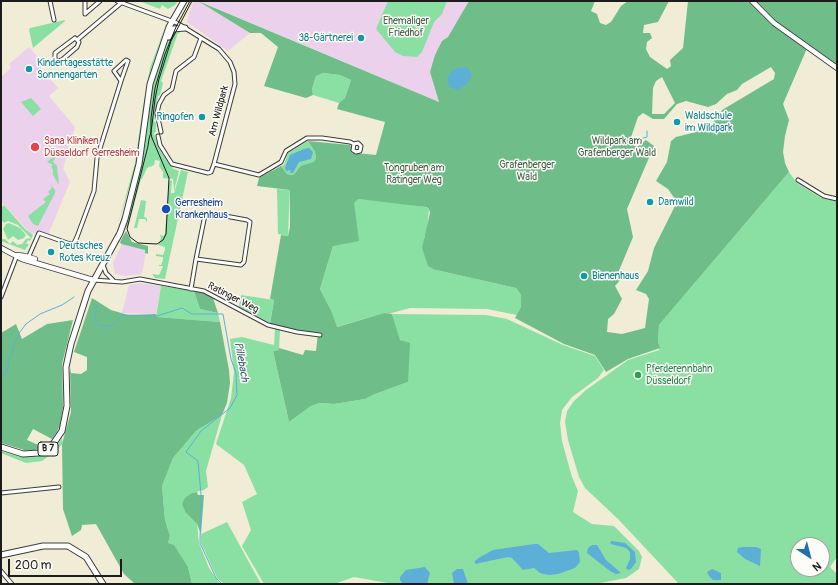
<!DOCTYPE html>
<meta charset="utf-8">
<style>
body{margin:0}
#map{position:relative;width:838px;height:585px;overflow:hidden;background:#f0ecd6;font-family:Pangolin,sans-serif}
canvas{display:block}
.frame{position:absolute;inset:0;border:2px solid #1c1c1c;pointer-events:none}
.north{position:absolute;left:790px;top:537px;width:40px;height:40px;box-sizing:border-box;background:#fdfcf7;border:1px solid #a3a29f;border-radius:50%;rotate:144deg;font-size:11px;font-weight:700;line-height:16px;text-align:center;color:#1c1c1c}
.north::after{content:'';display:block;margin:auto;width:14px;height:18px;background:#1f6fb2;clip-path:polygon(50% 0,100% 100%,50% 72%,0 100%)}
.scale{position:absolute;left:8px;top:559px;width:114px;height:18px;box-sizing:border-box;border:2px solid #1c1c1c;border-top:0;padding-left:5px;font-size:12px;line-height:14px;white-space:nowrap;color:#1c1c1c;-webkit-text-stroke:3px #fdfcf7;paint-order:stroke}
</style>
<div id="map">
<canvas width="838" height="585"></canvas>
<div class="frame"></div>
<div class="north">N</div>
<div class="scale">200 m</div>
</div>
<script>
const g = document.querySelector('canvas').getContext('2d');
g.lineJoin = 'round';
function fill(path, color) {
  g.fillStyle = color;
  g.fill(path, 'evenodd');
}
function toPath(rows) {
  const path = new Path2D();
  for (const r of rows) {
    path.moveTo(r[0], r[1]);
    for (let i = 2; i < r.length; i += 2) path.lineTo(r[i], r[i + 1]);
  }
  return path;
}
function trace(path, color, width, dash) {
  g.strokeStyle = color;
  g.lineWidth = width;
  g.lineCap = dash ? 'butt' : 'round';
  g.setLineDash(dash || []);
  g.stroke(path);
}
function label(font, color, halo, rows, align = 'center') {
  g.font = font + ' Pangolin,sans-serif';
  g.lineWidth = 3;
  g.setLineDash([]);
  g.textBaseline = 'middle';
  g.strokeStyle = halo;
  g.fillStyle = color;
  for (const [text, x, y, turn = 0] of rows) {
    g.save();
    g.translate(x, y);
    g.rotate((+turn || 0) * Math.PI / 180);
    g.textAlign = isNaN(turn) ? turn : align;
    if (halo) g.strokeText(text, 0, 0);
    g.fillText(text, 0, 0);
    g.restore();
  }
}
const built = toPath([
 [194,1,198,1,250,33,228,51,187,22,190,10],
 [199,1,469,1,448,38,442,41,430,72,439,102],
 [29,47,42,62,41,69,58,88,49,96,75,127,63,168,70,182,48,235,30,233,1,201,1,77,11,68,9,64],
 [122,244,146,250,143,270,141,274,125,276,115,274,113,263],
 [139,283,161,286,156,314,122,313,129,285]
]);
const green = toPath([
 [139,1,178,1,175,5,168,9,162,5,160,9],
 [388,1,447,1,442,14,434,22,422,52,417,57,403,56,395,52,376,29],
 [65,20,65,21,33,48,29,30,30,28],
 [165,27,150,73,135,169,118,224,135,163,143,107,150,68],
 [178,29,180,34,178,33,161,81,163,83,160,95,158,96,154,121,156,123,156,131,154,133,158,147,167,161,173,166,172,168,179,171,174,191,173,179,163,178,163,172,159,166,160,161,155,160,154,165,147,168,142,179,141,179,128,227,123,226,156,70,172,33,176,33],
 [323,73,340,75,351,80,345,98,339,103,313,95,312,89,316,76],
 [31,98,41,109,33,116,21,102],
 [308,141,315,152,316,158,315,160,359,195,357,199,393,202,425,207,429,209,427,231,424,238,436,270,516,288,521,295,521,307,517,315,487,309,410,308,388,314,384,313,336,327,331,310,320,289,333,246,333,233,317,298,324,334,292,331,297,170,293,175,287,174,281,166,284,165,288,153],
 [61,150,62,151,60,157,56,156,53,162,57,166,59,185,53,175,53,170,51,166,53,165,47,162],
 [181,170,188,172,165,279,155,278,152,274,159,275,163,266,159,266,159,265,161,265,163,260,163,257,156,256,156,254,163,255,165,250,165,247,158,245,161,238,160,235,164,236,165,233,169,181,172,180,171,193,174,193],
 [789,172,797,183,810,191,821,198,837,201,837,557,830,567,837,574,837,584,679,584,618,519,585,488,579,477,568,440,565,422,567,411,574,401,586,390,628,360,659,350,658,342,659,325],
 [798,545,822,545,822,569,798,569],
 [50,184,55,190,55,193,38,226,33,224,28,216,46,202,43,199,50,194,48,192,52,188],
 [277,189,290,190,288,236,278,234],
 [141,200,146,201,144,217,147,218,147,222,145,219,139,219,137,228,134,228],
 [4,205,25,229,33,235,30,241,28,240,26,244,29,244,25,250,1,241,1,239,5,239,10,244,13,241,17,245,22,244,26,239,31,238,18,225,8,221,4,223,1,219,1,208],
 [9,223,20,228,26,235,24,238,18,240,13,236,8,240,7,238,3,229,6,224],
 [161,286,194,291,200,309,218,313,220,322,156,317],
 [241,295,274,300,270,323,239,307],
 [392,314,486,315,507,319,563,345,595,356,604,370,598,378,572,397,562,410,560,423,562,441,572,477,578,491,573,512,592,524,614,526,639,551,642,557,639,569,626,578,595,584,393,584,354,577,334,584,264,584,242,546,251,530,242,502,257,494,244,465,216,444,231,398,234,372,230,339,242,337,274,345,275,329,280,330,279,350,273,351,289,422,311,406,320,403,334,404,365,399,375,394,408,382,402,341,399,338],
 [222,415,206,471,208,487,204,490,192,493,186,513,197,524,199,543,209,568,220,584,192,584,188,567,168,543,170,536,165,520,162,486,173,458,196,431],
 [62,438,62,444,58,449,42,461,26,463,1,453,1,451,21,457,35,457,44,455,55,448],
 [227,522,261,584,224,584,217,578,201,543,201,534]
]);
const forest = toPath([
 [198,1,439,102,430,72,435,55,442,41,448,37,469,1,595,1,591,11,597,14,600,23,606,25,611,22,621,6,628,1,669,1,658,22,644,25,643,33,650,33,652,38,647,42,646,49,650,57,667,69,671,66,670,60,683,48,688,1,837,1,837,66,808,46,783,104,789,120,785,136,783,152,785,163,789,172,659,325,658,342,660,348,628,359,606,372,595,355,564,344,515,318,521,307,521,295,516,288,436,270,428,266,422,248,430,213,429,209,426,207,358,199,354,203,359,241,333,246,320,289,331,310,337,327,384,313,392,314,400,340,410,343,408,382,375,394,365,399,334,404,320,403,311,406,289,422,273,351,279,350,279,348,303,355,305,350,316,351,318,333,297,331,270,324,274,300,270,299,281,235,288,236,290,227,290,190,257,186,259,178,281,166,287,174,293,175,301,166,314,162,316,158,315,152,308,141,350,145,352,150,356,153,376,155,385,122,337,109,339,103,345,98,351,80,340,75,323,73,316,76,312,89,313,95,306,98,264,86,278,47,261,33,250,33],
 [771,67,775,73,774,79,722,110,708,129,676,137,671,141,667,162,656,181,668,189,677,202,654,248,648,271,636,290,646,294,649,299,645,328,622,334,607,332,608,319,614,314,622,299,615,286,622,278,618,273,633,237,627,209,654,146,646,140,637,147,629,143,638,117,643,113,653,119,664,119,677,104,686,101,708,107,716,104,727,94,737,90,742,84],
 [662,77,675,103,664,114,652,114,653,88,656,81],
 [126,231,132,242,148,246,148,254,145,253,145,250,121,244,120,242],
 [194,291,203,292,213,298,218,313,200,309],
 [92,298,111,310,128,315,156,314,157,317,220,322,229,370,230,383,227,403,222,415,196,431,173,458,162,486,165,520,170,536,168,543,174,545,188,567,192,584,135,584,124,574,96,524,82,525,81,530,72,536,63,509,62,444,71,412,70,367,71,373,81,374,87,370,87,357,74,352],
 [73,320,62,364,63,407,60,425,57,432,52,439,33,429,27,440,43,447,35,450,24,450,1,443,1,333,16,324,22,339,47,324],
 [197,492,198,495,204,495,201,534,197,524,186,513,182,504,185,498,192,493]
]);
const water = toPath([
 [467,67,472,75,468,83,458,90,449,87,447,79,451,72,457,68],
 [309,148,313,152,311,159,299,162,293,173,290,173,291,171,288,170,287,172,285,168,290,155,304,149],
 [612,541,625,543,635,552,636,562,631,569,628,570,626,568,630,559,630,552,626,548,611,544,610,542],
 [534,544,538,544,549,553,577,550,579,553,580,562,575,568,558,574,549,575,540,573,534,568,523,570,512,558,508,557,475,564,475,561,480,557,493,550],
 [592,545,597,545,606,560,621,573,616,574,610,571,587,553,588,548],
 [743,547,756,547,761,549,760,566,745,559,737,552,738,548],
 [425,567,430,573,427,584,403,584,400,580,400,577,406,570],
 [457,569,463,569,468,584,454,584,452,573],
 [712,569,721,573,721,580,713,580,709,576,707,572]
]);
const stream = toPath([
 [640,139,647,137,647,131],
 [95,304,97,307,95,314,96,322,99,326,111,326,122,315,157,316,182,308,192,314,223,314,231,359,236,373,237,395,230,408,201,431,186,452,198,461,201,494,200,543,216,578,222,584],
 [1,375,7,371,10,356,13,354,12,350,19,333,26,324,40,314,62,305,74,297]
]);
const street = toPath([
 [50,1,54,20],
 [85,1,85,14],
 [117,1,177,23,219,49,230,62,234,72,235,84,214,164,259,175,281,162,286,151,307,138,322,138,350,142,354,144,358,143,361,146,360,151,356,152,353,150,354,144],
 [86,13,100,1],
 [75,38,79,42,77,47,62,60,58,61,55,59,55,53,75,38],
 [77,40,121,3],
 [161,132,157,113,159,104,164,95,172,89,176,71,194,57,201,38],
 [158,136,160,145,172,164,208,173,211,172,214,164],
 [798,180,824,196,837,199],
 [28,258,39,233,70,244,74,243,77,237,94,191,97,158,121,81,128,61,126,60,114,71,121,81],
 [103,265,106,273,113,280],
 [93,280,122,282,140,279,204,291,268,325,297,332,320,335],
 [191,289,196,259,205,215,209,213,247,220,250,222,244,262,241,265,196,259],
 [1,297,17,255],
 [1,493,59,487],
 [1,571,12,584]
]);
const secondary = toPath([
 [752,1,774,23,837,68],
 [1,248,22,259,93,280],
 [17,255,25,256,35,259]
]);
const primary = toPath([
 [169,37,173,29,185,28],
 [1,447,23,454,39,453,51,447,62,431,67,406,66,367,71,344,88,291,120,233,125,219,139,164,150,84,169,27,184,1],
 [1,555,43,546,68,546,86,557,103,584]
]);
const tram = toPath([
 [190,1,176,27,165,54,155,88,151,118,151,134,152,138,169,178,166,234,163,240,157,244,138,243,130,237,127,229,148,146,149,139,151,132,151,131,152,125,155,99,159,79,171,41,192,1]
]);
const markers = [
 [361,38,4,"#0f9aa8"],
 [29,69,4,"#0f9aa8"],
 [202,117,4,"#0f9aa8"],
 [677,122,4,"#0f9aa8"],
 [35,147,5,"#e0444e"],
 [650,202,4,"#0f9aa8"],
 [166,209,5,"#1a4fb4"],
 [51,252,4,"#0f9aa8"],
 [584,276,4,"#0f9aa8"],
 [638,375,4,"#2e9e5b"]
];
const shields = [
 [48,449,20]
];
const shieldNames = [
 ["B 7",48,449]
];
const parkNames = [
 ["Ehemaliger",406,21],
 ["Friedhof",406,33],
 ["Wildpark am",617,141],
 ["Grafenberger Wald",617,153],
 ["Grafenberger",527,165],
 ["Wald",527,177],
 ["Tongruben am",414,168],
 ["Ratinger Weg",414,180]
];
const cultureNames = [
 ["38-Gärtnerei",353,38,"right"],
 ["Kindertagesstätte",37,63],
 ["Sonnengarten",37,75],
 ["Waldschule",685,116],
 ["im Wildpark",685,128],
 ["Ringofen",194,117,"right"],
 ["Damwild",658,202],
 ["Deutsches",59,246],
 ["Rotes Kreuz",59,258],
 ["Bienenhaus",592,276]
];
const streetNames = [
 ["Am Wildpark",219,111,-75],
 ["Ratinger Weg",233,298,27]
];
const healthNames = [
 ["Sana Kliniken",44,141],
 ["Düsseldorf Gerresheim",44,153]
];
const transitNames = [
 ["Gerresheim",175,203],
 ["Krankenhaus",175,215]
];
const leisureNames = [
 ["Pferderennbahn",646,369],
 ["Düsseldorf",646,381]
];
const waterNames = [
 ["Pillebach",241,362,80]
];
fill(built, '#ebd1eb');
fill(green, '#8ae0a3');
fill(forest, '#6fbe89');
fill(water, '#5dafd8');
trace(stream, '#5dafd8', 1);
trace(street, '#3c3b38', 5);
trace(secondary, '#3c3b38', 6);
trace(primary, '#3c3b38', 7);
trace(street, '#fff', 3);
trace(secondary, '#fff', 4.5);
trace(primary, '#fff', 5);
trace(tram, '#1c1c1c', 1);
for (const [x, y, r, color] of markers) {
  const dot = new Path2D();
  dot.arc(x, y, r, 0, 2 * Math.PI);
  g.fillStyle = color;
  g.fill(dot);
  trace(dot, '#fdfcf7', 1.5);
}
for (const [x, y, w] of shields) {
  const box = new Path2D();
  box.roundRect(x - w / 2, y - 7, w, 14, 3);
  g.fillStyle = '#fdfcf7';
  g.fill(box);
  trace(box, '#1c1c1c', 1);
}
label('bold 9px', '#1c1c1c', null, shieldNames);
label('10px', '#42614b', '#fdfcf7', parkNames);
label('10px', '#0d838f', '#fdfcf7', cultureNames, 'left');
label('10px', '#1c1c1c', '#fdfcf7', streetNames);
label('10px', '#be3a42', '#fdfcf7', healthNames, 'left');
label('10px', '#164399', '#fdfcf7', transitNames, 'left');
label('10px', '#27864d', '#fdfcf7', leisureNames, 'left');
label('italic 11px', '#395e71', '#fdfcf7', waterNames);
</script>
